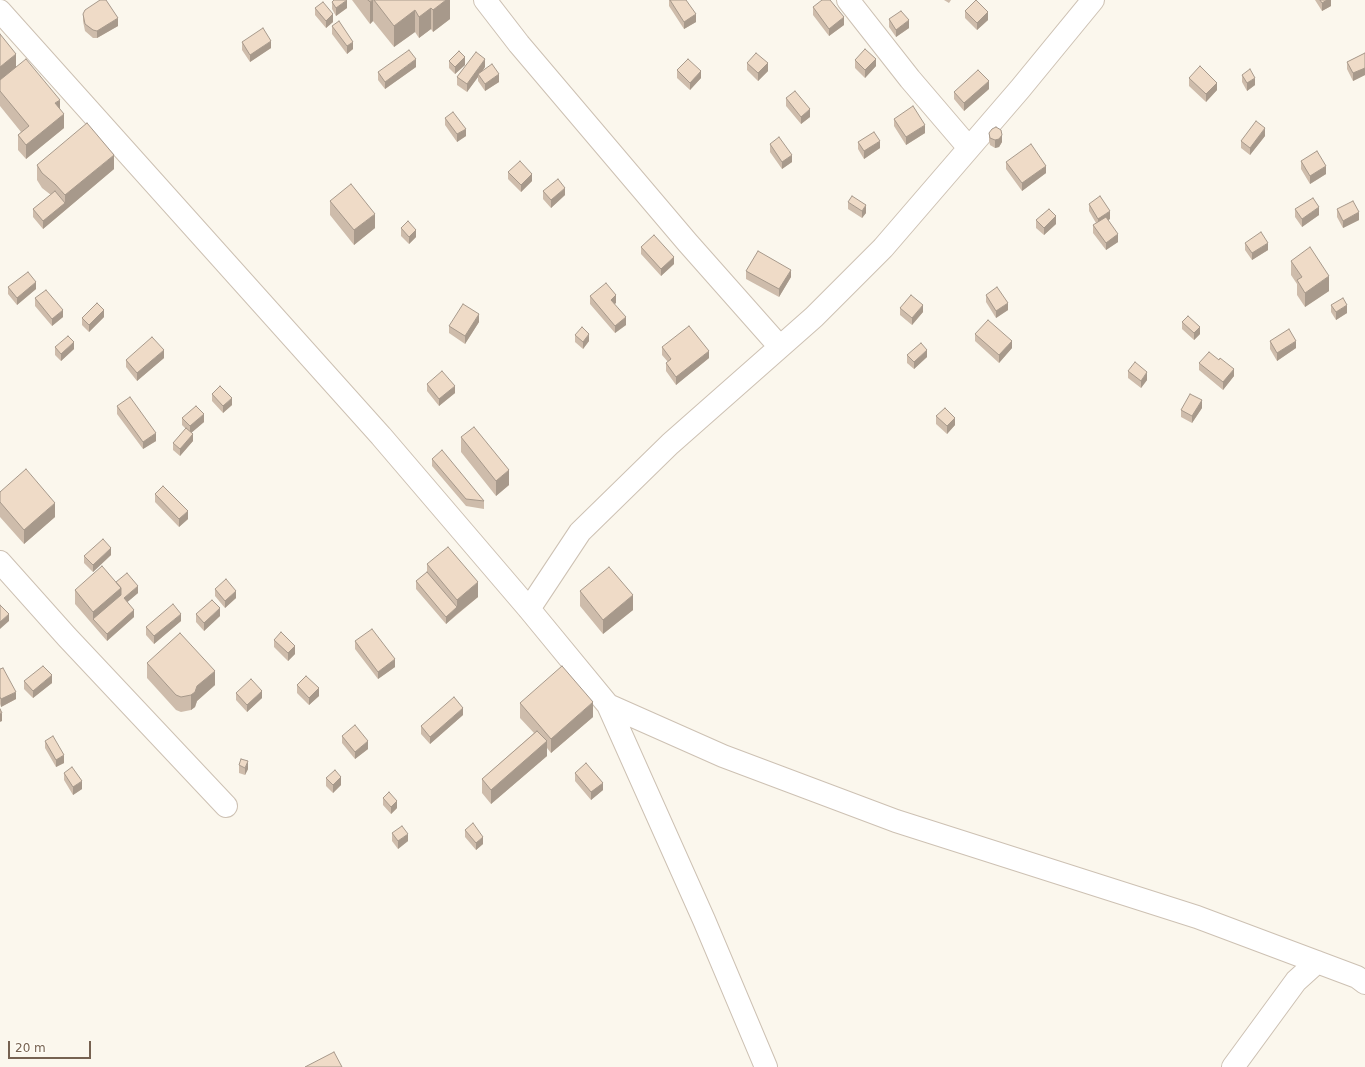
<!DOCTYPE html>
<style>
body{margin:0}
#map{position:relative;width:1365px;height:1067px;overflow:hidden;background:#fbf7ed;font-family:"DejaVu Sans",sans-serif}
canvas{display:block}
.scale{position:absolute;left:8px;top:1041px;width:83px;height:18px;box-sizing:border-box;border:2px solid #766251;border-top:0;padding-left:5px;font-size:12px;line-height:14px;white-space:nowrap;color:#766251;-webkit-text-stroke:3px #fefbf3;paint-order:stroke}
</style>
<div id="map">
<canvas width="1365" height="1067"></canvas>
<div class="scale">20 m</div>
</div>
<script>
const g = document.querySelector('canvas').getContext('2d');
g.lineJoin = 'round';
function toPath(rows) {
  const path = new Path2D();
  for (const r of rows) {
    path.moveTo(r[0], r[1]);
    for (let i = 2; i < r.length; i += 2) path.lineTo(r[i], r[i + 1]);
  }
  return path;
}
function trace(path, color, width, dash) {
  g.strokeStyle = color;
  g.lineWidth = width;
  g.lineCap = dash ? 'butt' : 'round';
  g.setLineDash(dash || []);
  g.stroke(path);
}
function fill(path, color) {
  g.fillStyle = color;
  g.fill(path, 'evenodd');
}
const minor = toPath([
 [485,0,519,44,687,242,780,347],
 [848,0,910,79,969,148],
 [0,11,381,436,529,609,608,705,723,756,896,821,1197,917,1357,977,1365,983],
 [0,562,67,637,226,806],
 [529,609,580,532,670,444,814,317,883,248,1020,89,1093,0],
 [608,705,704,920,766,1067],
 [1233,1067,1296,981,1317,962]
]);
const wall = toPath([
 [352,0,450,0,450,19,433,32,431,29,419,38,415,32,394,47,373,21,370,24],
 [669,0,686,0,696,22,684,29,669,6],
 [944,0,951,0,949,3],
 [1315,0,1331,0,1331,6,1322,11],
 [332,2,347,8,336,16,332,9],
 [813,7,844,25,829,36,813,15],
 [315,8,333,22,326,28,315,15],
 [965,11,988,20,977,30,965,18],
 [83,14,118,26,97,38,93,38,85,31,83,21],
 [889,19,909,28,896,37,889,27],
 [332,26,353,49,347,54,332,34],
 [0,34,16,67,60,108,64,128,26,159,18,150,18,135,21,132,0,106],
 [242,42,271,48,250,62,242,50],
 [1365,53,1365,75,1353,81,1347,69,1347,62],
 [855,60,876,66,865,78,855,68],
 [449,61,465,65,455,74,449,68],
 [747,63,768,71,758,81,747,70],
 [416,67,385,89,378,80,378,72],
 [485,67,483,70,499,82,485,91,478,81,478,77,467,92,457,85,457,77],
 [677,70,701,78,690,90,677,78],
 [1242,75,1255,85,1247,91,1242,82],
 [1189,78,1217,90,1206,102,1189,86],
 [989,89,964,111,954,99,954,92],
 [786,98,810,117,801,124,786,106],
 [445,118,466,136,457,142,445,125],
 [894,119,925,133,906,145,894,126],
 [989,133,1002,142,999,147,995,148,990,145,989,141],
 [1265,136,1250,155,1241,148,1241,141],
 [858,142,880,148,864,159,858,149],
 [770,144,792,162,782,169,770,152],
 [1301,161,1326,174,1310,184,1301,169],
 [1006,162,1046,173,1022,191,1006,169],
 [37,165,114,169,43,229,33,217,33,209,51,195,42,188,37,180],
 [508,172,532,181,521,192,508,179],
 [543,191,565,195,551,208,543,199],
 [330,201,375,228,354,245,330,215],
 [848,202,866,213,862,218,848,209],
 [1089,204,1110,219,1108,220,1118,242,1106,250,1093,233,1093,225,1096,223,1089,211],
 [1295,209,1319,215,1302,227,1295,217],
 [1337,209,1359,220,1343,228,1337,217],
 [1036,220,1056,224,1044,235,1036,228],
 [401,228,416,237,409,244,401,236],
 [1245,243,1268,250,1252,260,1245,250],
 [641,247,674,264,661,276,641,254],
 [1291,261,1329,291,1305,307,1297,295,1297,284,1291,275],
 [746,271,791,277,779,297,746,279],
 [8,287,36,289,17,305,8,294],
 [986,295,1008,310,996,318,986,302],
 [590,296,616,303,614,304,626,325,615,333,590,304],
 [35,298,63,317,52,326,35,306],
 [1331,305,1347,313,1336,320,1331,312],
 [900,308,923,312,912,325,900,315],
 [104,317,89,332,82,325,82,318],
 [479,322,465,344,449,333,449,326],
 [1182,322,1200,334,1194,340,1182,329],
 [975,334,1012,348,999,363,975,341],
 [575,335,589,341,583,349,575,342],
 [1270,341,1296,348,1277,361,1270,349],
 [55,347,74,349,61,361,55,355],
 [662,347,709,358,676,385,666,371,666,363,668,362,662,355],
 [907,355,927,357,914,369,907,363],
 [164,358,137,381,126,367,126,360],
 [1219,360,1234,376,1223,390,1199,370,1199,363],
 [1128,371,1147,380,1141,388,1128,378],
 [427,384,455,393,439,406,427,391],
 [212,394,232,405,223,413,212,401],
 [117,406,156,441,143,449,117,414],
 [1202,408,1192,423,1181,417,1181,410],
 [936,416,955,425,947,434,936,424],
 [182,418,204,422,192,432,193,441,180,456,173,450,173,443,186,429,182,425],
 [461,437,509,485,496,496,461,452],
 [432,459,484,501,484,509,466,506,432,466],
 [0,492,55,517,24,544,0,517],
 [155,494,188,519,179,527,155,502],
 [111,555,93,572,84,563,84,556],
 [427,564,478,597,446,624,416,589,416,581,427,572],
 [116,582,138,593,127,602,134,617,107,641,75,604,75,590],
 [215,589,236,598,225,608,215,596],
 [580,591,633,610,603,634,580,606],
 [196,614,220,616,204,631,196,622],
 [181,621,154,644,146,635,146,627],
 [274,640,295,654,288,661,274,647],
 [355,641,395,667,378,679,355,649],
 [147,663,215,685,197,701,195,707,191,710,181,712,176,710,147,678],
 [0,669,16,699,1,707,0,704],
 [24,681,52,683,33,698,24,689],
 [297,685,319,696,309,705,297,693],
 [236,693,262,698,247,712,236,700],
 [520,703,593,717,551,753,547,748,547,756,491,804,482,793,482,779,534,733,520,718],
 [463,715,430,744,421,734,421,726],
 [342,736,368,749,355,759,342,743],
 [45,741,64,763,56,767,45,748],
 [239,765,248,769,245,775,239,773],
 [64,773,82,789,73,795,64,780],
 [575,773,603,790,591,800,575,781],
 [326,778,341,785,333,793,326,786],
 [383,798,397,808,391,814,383,805],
 [465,830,483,844,476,850,465,837],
 [392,833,408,841,398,849,392,841]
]);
const shadedWall = toPath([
 [347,0,347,8,336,16,336,8],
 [373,0,373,21,370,24,370,2],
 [446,0,450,0,450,19,433,32,433,10],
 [1327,0,1331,0,1331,6,1322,11,1322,3],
 [431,8,431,29,419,38,419,17],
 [415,10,415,32,394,47,394,26],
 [988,12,988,20,977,30,977,23],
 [333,14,333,22,326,28,326,21],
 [696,14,696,22,684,29,684,22],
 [844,17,844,25,829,36,829,29],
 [118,18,118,26,97,38,97,31],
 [909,20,909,28,896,37,896,30],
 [271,41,271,48,250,62,250,55],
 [353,42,353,49,347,54,347,46],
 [16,54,16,68,0,81,0,67],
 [465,57,465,65,455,74,455,67],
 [416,59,416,67,385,89,385,82],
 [485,59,485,67,479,76,478,74,478,77,467,92,467,84],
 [876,59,876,66,865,78,865,70],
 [768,63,768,71,758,81,758,73],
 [1365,68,1365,75,1353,81,1353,73],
 [701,71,701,78,690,90,690,83],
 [499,74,499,82,485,91,485,84],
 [1255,78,1255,85,1247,91,1247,83],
 [989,81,989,89,964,111,964,103],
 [1217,83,1217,90,1206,102,1206,94],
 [60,100,60,114,55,103],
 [810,109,810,117,801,124,801,117],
 [64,114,64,128,26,159,26,145],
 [925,125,925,133,906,145,906,137],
 [1265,128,1265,136,1250,155,1250,148],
 [466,129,466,136,457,142,457,134],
 [1002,135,1002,142,999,147,995,148,995,140],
 [880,141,880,148,864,159,864,151],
 [114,155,114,169,43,229,43,221,65,203,65,195],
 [792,155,792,162,782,169,782,162],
 [1046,166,1046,173,1022,191,1022,183],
 [1326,166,1326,174,1310,184,1310,176],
 [532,174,532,181,521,192,521,185],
 [565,188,565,195,551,208,551,200],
 [866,205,866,213,862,218,862,211],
 [1319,207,1319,215,1302,227,1302,219],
 [1110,211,1110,219,1098,226,1098,219],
 [1359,212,1359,220,1343,228,1343,221],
 [375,214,375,228,354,245,354,230],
 [1056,216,1056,224,1044,235,1044,228],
 [416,230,416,237,409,244,409,237],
 [1118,234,1118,242,1106,250,1106,243],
 [1268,243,1268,250,1252,260,1252,253],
 [674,257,674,264,661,276,661,269],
 [791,270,791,277,779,297,779,289],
 [1329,276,1329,291,1305,307,1305,293],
 [36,282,36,289,17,305,17,298],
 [616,295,616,303,611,307,611,300],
 [1008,303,1008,310,996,318,996,311],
 [923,305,923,312,912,325,912,318],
 [1347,305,1347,313,1336,320,1336,312],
 [63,310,63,317,52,326,52,319],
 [104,310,104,317,89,332,89,325],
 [479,314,479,322,465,344,465,336],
 [626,317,626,325,615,333,615,326],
 [1200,327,1200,334,1194,340,1194,333],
 [589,334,589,341,583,349,583,342],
 [1012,341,1012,348,999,363,999,355],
 [1296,341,1296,348,1277,361,1277,353],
 [74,342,74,349,61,361,61,354],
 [164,350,164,358,137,381,137,373],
 [927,350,927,357,914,369,914,362],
 [709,351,709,358,676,385,676,377],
 [1234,369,1234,376,1223,390,1223,382],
 [1147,372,1147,380,1141,388,1141,381],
 [455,386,455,393,439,406,439,399],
 [232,398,232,405,223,413,223,406],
 [1202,400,1202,408,1192,423,1192,416],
 [204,414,204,422,190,434,190,426],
 [955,418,955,425,947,434,947,426],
 [156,433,156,441,143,449,143,442],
 [193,434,193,441,180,456,180,449],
 [509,470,509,485,496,496,496,481],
 [55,503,55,517,24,544,24,530],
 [188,511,188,519,179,527,179,519],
 [111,548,111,555,93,572,93,565],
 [478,582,478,597,457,614,457,600],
 [138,586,138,593,124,605,124,598],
 [121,588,121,602,93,619,93,612],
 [236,591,236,598,225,608,225,601],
 [633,595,633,610,603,634,603,620],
 [457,607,457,614,446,624,446,617],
 [220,608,220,616,204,631,204,623],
 [134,610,134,617,107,641,107,634],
 [9,614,9,621,0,629,0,622],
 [181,614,181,621,154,644,154,636],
 [295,646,295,654,288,661,288,653],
 [395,659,395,667,378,679,378,672],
 [215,671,215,685,197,701,195,707,191,710,191,695,197,686],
 [52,675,52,683,33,698,33,691],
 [319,688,319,696,309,705,309,698],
 [262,691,262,698,247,712,247,705],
 [16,692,16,699,1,707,1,699],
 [593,702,593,717,551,753,551,739],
 [463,708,463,715,430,744,430,737],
 [2,713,2,721,0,722,0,714],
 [368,741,368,749,355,759,355,752],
 [547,741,547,756,491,804,491,790],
 [64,755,64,763,56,767,56,760],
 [248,761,248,769,245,775,245,768],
 [341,777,341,785,333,793,333,785],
 [82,781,82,789,73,795,73,787],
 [603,783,603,790,591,800,591,792],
 [397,801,397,808,391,814,391,807],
 [408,834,408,841,398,849,398,841],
 [483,837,483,844,476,850,476,843]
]);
const building = toPath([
 [100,0,106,0,118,18,97,31,93,30,85,24,83,14,85,10,100,0],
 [334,0,347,0,336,8,332,2,334,0],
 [368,0,373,0,370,2,368,0],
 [374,0,446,0,433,10,431,8,419,17,415,10,394,26,374,0],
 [670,0,686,0,696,14,684,22,670,0],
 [822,0,830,0,844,17,829,29,813,7,822,0],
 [976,0,988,12,977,23,965,11,976,0],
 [1320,0,1327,0,1322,3,1320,0],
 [323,2,333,14,326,21,315,8,323,2],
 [901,11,909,20,896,30,889,19,901,11],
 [339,21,353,42,347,46,332,26,339,21],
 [263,28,271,41,250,55,242,42,263,28],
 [0,34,16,54,0,67,0,34],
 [865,49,876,59,865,70,855,60,865,49],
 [409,50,416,59,385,82,378,72,409,50],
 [459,51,465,57,455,67,449,61,459,51],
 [476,52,485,59,467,84,457,77,476,52],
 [756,53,768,63,758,73,747,63,756,53],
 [1365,53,1365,68,1353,73,1347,62,1365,53],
 [26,59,60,100,55,103,64,114,26,145,18,135,29,126,0,91,0,80,26,59],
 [688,59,701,71,690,83,677,70,688,59],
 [492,64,499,74,485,84,478,74,492,64],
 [1200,66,1217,83,1206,94,1189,78,1200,66],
 [1250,69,1255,78,1247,83,1242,75,1250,69],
 [978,70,989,81,964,103,954,92,978,70],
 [795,91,810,109,801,117,786,98,795,91],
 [913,106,925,125,906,137,894,119,913,106],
 [453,112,466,129,457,134,445,118,453,112],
 [1256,121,1265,128,1250,148,1241,141,1256,121],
 [87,123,114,155,65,195,55,184,42,173,37,165,87,123],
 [996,127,1001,130,1002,135,999,139,995,140,990,138,989,133,992,129,996,127],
 [874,132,880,141,864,151,858,142,874,132],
 [779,137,792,155,782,162,770,144,779,137],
 [1031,144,1046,166,1022,183,1006,162,1031,144],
 [1317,151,1326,166,1310,176,1301,161,1317,151],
 [520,161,532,174,521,185,508,172,520,161],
 [558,179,565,188,551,200,543,191,558,179],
 [351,184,375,214,354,230,330,201,351,184],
 [55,191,65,203,43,221,33,209,55,191],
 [852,196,866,205,862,211,848,202,852,196],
 [1100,196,1110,211,1098,219,1089,204,1100,196],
 [1313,198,1319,207,1302,219,1295,209,1313,198],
 [1353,201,1359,212,1343,221,1337,209,1353,201],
 [1049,209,1056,216,1044,228,1036,220,1049,209],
 [1106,217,1118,234,1106,243,1093,225,1106,217],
 [408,221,416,230,409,237,401,228,408,221],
 [1261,232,1268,243,1252,253,1245,243,1261,232],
 [654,235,674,257,661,269,641,247,654,235],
 [1310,247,1329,276,1305,293,1297,280,1302,277,1291,261,1310,247],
 [758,251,791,270,779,289,746,271,758,251],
 [28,272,36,282,17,298,8,287,28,272],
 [606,283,616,295,611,300,626,317,615,326,590,296,606,283],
 [997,287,1008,303,996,311,986,295,997,287],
 [46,290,63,310,52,319,35,298,46,290],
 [911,295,923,305,912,318,900,308,911,295],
 [1343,298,1347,305,1336,312,1331,305,1343,298],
 [97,303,104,310,89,325,82,318,97,303],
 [463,304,479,314,465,336,449,326,463,304],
 [1188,316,1200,327,1194,333,1182,322,1188,316],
 [988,320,1012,341,999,355,975,334,988,320],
 [689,326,709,351,676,377,666,363,671,359,662,347,689,326],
 [582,327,589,334,583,342,575,335,582,327],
 [1289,329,1296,341,1277,353,1270,341,1289,329],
 [68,336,74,342,61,354,55,347,68,336],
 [152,337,164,350,137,373,126,360,152,337],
 [921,343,927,350,914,362,907,355,921,343],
 [1209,352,1219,360,1220,358,1234,369,1223,382,1199,363,1209,352],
 [1135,362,1147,372,1141,381,1128,371,1135,362],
 [442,371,455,386,439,399,427,384,442,371],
 [220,386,232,398,223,406,212,394,220,386],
 [1190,394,1202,400,1192,416,1181,410,1190,394],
 [130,397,156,433,143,442,117,406,130,397],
 [196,406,204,414,190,426,182,418,196,406],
 [945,408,955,418,947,426,936,416,945,408],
 [474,427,509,470,496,481,461,437,474,427],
 [186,428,193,434,180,449,173,443,186,428],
 [442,450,484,501,466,499,432,459,442,450],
 [26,469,55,503,24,530,0,502,0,492,26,469],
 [163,486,188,511,179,519,155,494,163,486],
 [103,539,111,548,93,565,84,556,103,539],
 [448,547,478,582,457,600,427,564,448,547],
 [102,566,121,588,93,612,75,590,102,566],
 [609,567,633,595,603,620,580,591,609,567],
 [427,572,457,607,446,617,416,581,427,572],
 [127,573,138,586,124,598,134,610,107,634,93,619,121,595,121,588,116,582,127,573],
 [226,579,236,591,225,601,215,589,226,579],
 [212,600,220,608,204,623,196,614,212,600],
 [173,604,181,614,154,636,146,627,173,604],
 [0,605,9,614,0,622,0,605],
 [372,629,395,659,378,672,355,641,372,629],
 [281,632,295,646,288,653,274,640,281,632],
 [180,633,215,671,197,686,195,692,191,695,181,697,176,695,147,663,180,633],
 [43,666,52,675,33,691,24,681,43,666],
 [562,666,593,702,551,739,520,703,562,666],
 [3,668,16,692,1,699,0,697,0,669,3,668],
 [306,676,319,688,309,698,297,685,306,676],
 [251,679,262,691,247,705,236,693,251,679],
 [454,697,463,708,430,737,421,726,454,697],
 [0,709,2,713,0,714,0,709],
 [355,725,368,741,355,752,342,736,355,725],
 [537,731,547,741,491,790,482,779,537,731],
 [53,736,64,755,56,760,45,741,53,736],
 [241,759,248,761,245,768,239,765,241,759],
 [586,763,603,783,591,792,575,773,586,763],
 [72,767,82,781,73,787,64,773,72,767],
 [335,770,341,777,333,785,326,778,335,770],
 [389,792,397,801,391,807,383,798,389,792],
 [473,823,483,837,476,843,465,830,473,823],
 [402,826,408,834,398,841,392,833,402,826],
 [334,1052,342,1067,305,1067,334,1052]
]);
trace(minor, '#cdc1b3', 24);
trace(minor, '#fff', 22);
fill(wall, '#cebcab');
fill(shadedWall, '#a7998b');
fill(building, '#efdbc7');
trace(building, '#a7998b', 1);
</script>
